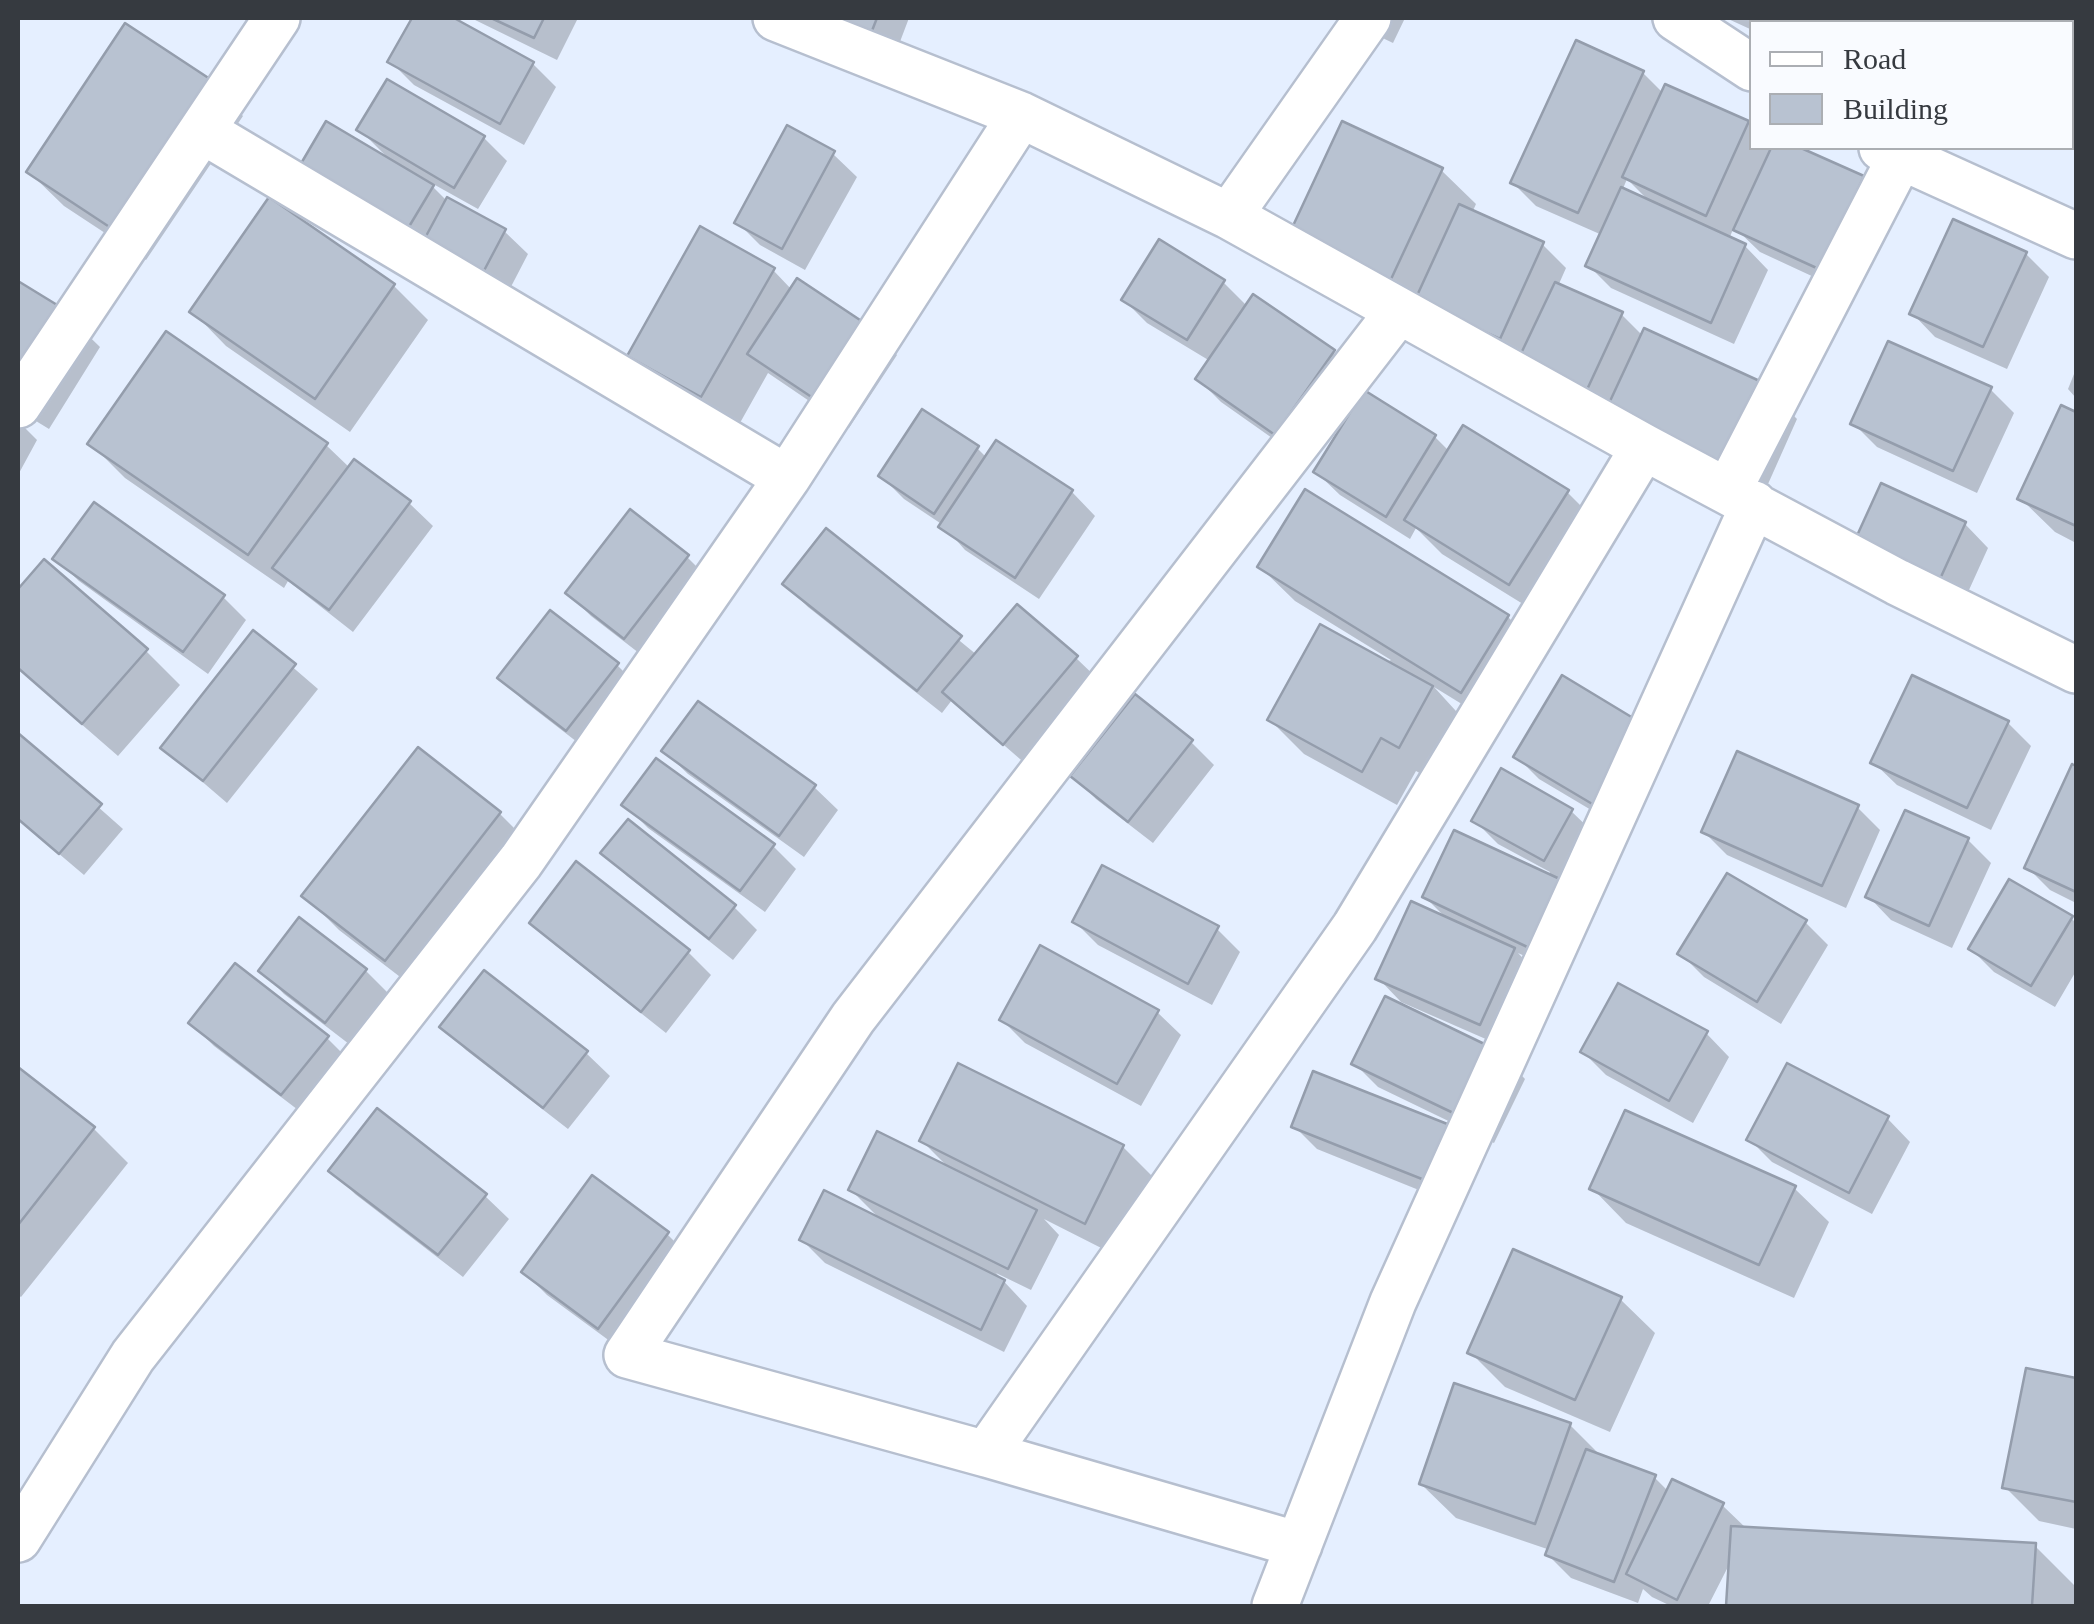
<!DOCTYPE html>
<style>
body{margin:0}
#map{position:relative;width:2094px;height:1624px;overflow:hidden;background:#e5efff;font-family:Georgia,serif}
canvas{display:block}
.frame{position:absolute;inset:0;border:20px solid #363a40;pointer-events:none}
.legend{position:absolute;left:1749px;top:20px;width:325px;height:130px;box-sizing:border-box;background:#f9fbff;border:2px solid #abaeb3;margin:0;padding:12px 18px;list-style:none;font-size:30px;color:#363a40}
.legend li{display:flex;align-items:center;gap:20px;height:50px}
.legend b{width:50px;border:2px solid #abaeb3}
</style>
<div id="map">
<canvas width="2094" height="1624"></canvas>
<div class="frame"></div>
<ul class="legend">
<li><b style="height:12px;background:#fff"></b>Road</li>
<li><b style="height:28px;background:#b8c2d1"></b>Building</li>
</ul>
</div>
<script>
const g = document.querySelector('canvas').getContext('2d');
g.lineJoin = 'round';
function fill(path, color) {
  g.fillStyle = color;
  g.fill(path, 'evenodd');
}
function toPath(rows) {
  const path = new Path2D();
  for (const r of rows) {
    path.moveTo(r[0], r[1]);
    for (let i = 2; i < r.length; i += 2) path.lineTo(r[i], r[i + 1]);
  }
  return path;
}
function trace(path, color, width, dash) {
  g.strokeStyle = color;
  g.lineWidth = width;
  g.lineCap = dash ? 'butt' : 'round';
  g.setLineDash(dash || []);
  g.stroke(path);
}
const shadow = toPath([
 [415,18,448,18,533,64,556,87,524,145,414,85,390,61],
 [471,18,578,18,557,60],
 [786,18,909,18,890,68],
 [1341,18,1405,18,1393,43],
 [1726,18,1965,18,1970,22,1752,22,1750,29],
 [1643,73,1664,94,1667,87,1748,123,1752,127,1752,148,1795,148,1863,178,1886,201,1844,291,1760,252,1734,227,1729,239,1745,246,1768,270,1734,344,1611,288,1588,265,1602,235,1536,206,1513,183],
 [1627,179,1651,203,1622,191],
 [208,81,243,116,146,260,64,206,29,172],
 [359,129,484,138,507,161,478,209,426,180,448,202,504,231,528,254,502,304,322,195,389,159],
 [833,154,857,177,805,270,760,245,737,222],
 [1441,170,1476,204,1472,213,1543,245,1566,268,1558,286,1622,315,1643,336,1763,385,1797,419,1760,502,1322,279],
 [270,200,394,286,428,320,350,432,226,346,192,311],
 [2026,254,2049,277,2007,369,1935,337,1912,313],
 [773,270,792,290,874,332,897,355,849,428,768,373,736,430,664,390,630,356],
 [1223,282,1248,307,1333,352,1356,375,1299,457,1221,402,1198,379,1210,361,1147,323,1124,300],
 [18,284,65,313,100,347,49,429,18,410],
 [2076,369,2076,398,2068,389],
 [1990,389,2014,413,1977,493,1877,447,1853,423],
 [2062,408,2076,415,2076,543,2055,532,2020,498],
 [18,421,37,440,18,475],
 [1435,437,1450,452,1567,492,1601,526,1544,617,1442,554,1416,528,1410,539,1340,495,1316,472],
 [997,443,1072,492,1095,516,1039,599,965,550,943,525,904,499,881,476,977,448,987,458],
 [91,444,326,445,350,468,355,462,409,503,433,526,353,632,288,581,284,588,125,478],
 [1882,487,1965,524,1988,548,1964,601,1881,563],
 [827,532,977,655,1076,658,1100,681,1028,766,952,700,942,713,808,607,785,584],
 [687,557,710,580,648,660,591,616,568,593],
 [55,558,223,597,246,620,208,674,79,581],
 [44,562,146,651,180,685,118,756,18,669,18,593],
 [1260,567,1508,617,1542,651,1496,725,1434,687,1466,722,1434,781,1416,771,1397,805,1304,754,1270,720,1391,660,1295,601],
 [253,633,318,689,227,803,163,748],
 [617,665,640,688,590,752,524,701,501,678],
 [1562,678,1618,826,1539,779,1516,756],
 [698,704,814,787,838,810,804,857,688,774,664,751],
 [2008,723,2031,746,1991,830,1897,785,1873,762],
 [18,736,123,829,84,875,18,819],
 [1191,742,1214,765,1153,843,1096,799,1073,775],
 [418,751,500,814,534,848,421,993,339,930,305,896],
 [2073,768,2076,769,2076,903,2050,890,2027,867],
 [625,805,773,846,796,869,765,912,648,828],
 [1857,807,1880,830,1846,908,1727,855,1704,832],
 [1571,811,1595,834,1573,888,1597,911,1566,975,1518,953,1537,973,1504,1047,1401,1002,1378,978,1448,920,1425,897,1548,876,1550,872,1498,844,1475,821],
 [1968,840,1991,863,1952,948,1891,920,1868,896],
 [604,853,734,907,757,930,733,960,627,876],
 [2071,918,2076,923,2076,971,2055,1007,1994,972,1971,949],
 [300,921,366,971,389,994,349,1044,284,994,261,970],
 [532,922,688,952,711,975,666,1033,555,945],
 [1075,922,1217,929,1240,952,1212,1005,1098,945],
 [1805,922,1828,945,1781,1024,1704,977,1681,954],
 [485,973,586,1053,610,1076,568,1129,466,1050,443,1027],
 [1157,1012,1181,1035,1141,1106,1025,1043,1002,1020],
 [191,1023,327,1038,350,1061,306,1116,214,1046],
 [1706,1033,1729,1057,1693,1123,1606,1075,1583,1052],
 [1502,1055,1525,1079,1494,1143,1378,1087,1354,1063],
 [18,1070,94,1129,128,1163,21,1297,18,1295],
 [1887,1118,1910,1142,1872,1214,1772,1162,1749,1139],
 [1294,1126,1482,1154,1461,1207,1317,1149],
 [922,1141,1123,1147,1157,1181,1119,1257,1044,1219,1059,1235,1031,1290,996,1273,1027,1306,1004,1352,825,1263,802,1240,882,1221,851,1190,950,1169],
 [332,1170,485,1196,509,1219,463,1277,355,1194],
 [1592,1188,1794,1188,1829,1222,1794,1298,1626,1223],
 [667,1234,690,1257,622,1350,547,1295,524,1272],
 [1620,1299,1655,1333,1610,1432,1505,1387,1470,1352],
 [2028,1371,2076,1381,2076,1529,2039,1521,2005,1487],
 [1570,1425,1602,1457,1654,1477,1668,1491,1723,1506,1747,1529,2034,1545,2076,1587,2076,1606,1729,1606,1732,1559,1708,1606,1671,1606,1652,1597,1643,1589,1638,1603,1571,1578,1548,1555,1550,1550,1456,1518,1421,1484]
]);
const building = toPath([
 [412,18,454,18,534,62,500,124,387,62,412,18],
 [491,18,544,18,534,38,491,18],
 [791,18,877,18,866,46,791,18],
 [1753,18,1830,18,1828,22,1765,22,1753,18],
 [1842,18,1952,18,1950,22,1839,22,1842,18],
 [125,23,210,79,111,228,26,172,125,23],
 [1576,40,1644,71,1578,213,1510,183,1576,40],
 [387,79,485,136,454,188,356,130,387,79],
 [1665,84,1749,121,1706,216,1622,177,1665,84],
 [326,121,434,185,404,235,296,172,326,121],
 [1342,121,1443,168,1385,292,1284,245,1342,121],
 [787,125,835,151,782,249,734,223,787,125],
 [1771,148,1801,148,1864,176,1821,270,1733,230,1771,148],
 [1621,187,1746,244,1711,323,1585,266,1621,187],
 [269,197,395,284,315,399,189,312,269,197],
 [447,197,506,229,478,282,418,251,447,197],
 [1459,204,1544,242,1500,339,1415,300,1459,204],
 [1953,219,2027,252,1983,347,1909,314,1953,219],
 [700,226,775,268,701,397,627,356,700,226],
 [1159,239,1225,280,1187,340,1121,300,1159,239],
 [797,278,875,330,825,406,747,354,797,278],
 [18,281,67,311,18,391,18,281],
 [1555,282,1623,312,1585,394,1516,364,1555,282],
 [1253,294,1335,350,1275,435,1195,379,1253,294],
 [1644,328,1764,383,1725,469,1604,414,1644,328],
 [166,331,328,443,248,555,87,444,166,331],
 [1888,341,1992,387,1953,471,1850,424,1888,341],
 [1364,390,1436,435,1386,517,1313,472,1364,390],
 [2061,405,2076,412,2076,526,2017,499,2061,405],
 [922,409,979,446,934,514,878,476,922,409],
 [1463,425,1569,490,1509,585,1404,520,1463,425],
 [996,440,1073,490,1015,578,938,527,996,440],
 [354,459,411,501,329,610,272,568,354,459],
 [1881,483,1966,522,1940,579,1855,540,1881,483],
 [1305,489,1509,615,1461,693,1257,567,1305,489],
 [94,502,225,595,183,652,52,559,94,502],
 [630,509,689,555,624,639,565,593,630,509],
 [826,528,962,636,917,691,782,584,826,528],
 [44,559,148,649,82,724,18,668,18,589,44,559],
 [1017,604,1078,656,1003,745,942,692,1017,604],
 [550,610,619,663,566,731,497,678,550,610],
 [1320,624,1433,686,1399,748,1381,738,1362,772,1267,720,1320,624],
 [253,630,296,664,203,781,160,748,253,630],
 [1562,675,1643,724,1594,805,1513,757,1562,675],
 [1912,675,2009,721,1967,808,1870,763,1912,675],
 [1135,694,1193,740,1128,822,1070,776,1135,694],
 [698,701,816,785,779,836,661,751,698,701],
 [18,733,102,804,59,854,18,819,18,733],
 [418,747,501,812,385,961,301,896,418,747],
 [1737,751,1859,805,1822,886,1701,832,1737,751],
 [656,758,775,844,740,891,621,805,656,758],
 [2072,764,2076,766,2076,892,2024,868,2072,764],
 [1501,768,1573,809,1544,861,1471,821,1501,768],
 [1905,810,1969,838,1929,926,1865,897,1905,810],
 [628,819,736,905,709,939,600,853,628,819],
 [1454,830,1575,886,1542,954,1422,897,1454,830],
 [576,861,690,950,641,1012,529,923,576,861],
 [1102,865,1219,926,1188,984,1072,922,1102,865],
 [1727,873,1807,920,1757,1002,1677,954,1727,873],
 [2009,879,2073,916,2031,986,1968,949,2009,879],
 [1411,901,1515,948,1480,1025,1375,979,1411,901],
 [299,917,367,969,325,1023,258,971,299,917],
 [1040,945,1159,1010,1117,1084,999,1020,1040,945],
 [235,963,329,1036,281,1095,188,1023,235,963],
 [484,970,588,1051,543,1108,439,1027,484,970],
 [1618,983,1708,1031,1669,1101,1580,1052,1618,983],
 [1385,996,1503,1053,1470,1121,1351,1064,1385,996],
 [958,1063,1124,1145,1085,1224,919,1141,958,1063],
 [1787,1063,1889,1116,1849,1193,1746,1140,1787,1063],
 [18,1067,95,1127,18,1225,18,1067],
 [1313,1071,1460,1129,1437,1185,1291,1127,1313,1071],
 [377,1108,487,1194,438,1255,328,1171,377,1108],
 [1625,1110,1796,1186,1759,1265,1589,1189,1625,1110],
 [877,1131,1037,1210,1008,1269,848,1190,877,1131],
 [592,1175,669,1232,598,1329,521,1272,592,1175],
 [824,1190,1005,1280,981,1330,799,1240,824,1190],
 [1513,1249,1622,1297,1575,1400,1467,1353,1513,1249],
 [2026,1368,2076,1378,2076,1502,2002,1488,2026,1368],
 [1454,1383,1571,1423,1535,1524,1419,1484,1454,1383],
 [1586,1449,1656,1475,1614,1582,1545,1555,1586,1449],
 [1672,1479,1724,1503,1677,1600,1626,1574,1672,1479],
 [1731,1526,2036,1543,2032,1606,1726,1606,1731,1526]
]);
const street = toPath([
 [776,18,1021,115,1229,216,1644,447,1897,582,2076,670],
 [1676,18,1752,68],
 [203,131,787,478],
 [1882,148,2076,236],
 [1229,216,1368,18],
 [1398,312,853,1018,627,1355,986,1454,1355,927,1644,447],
 [18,405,277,18],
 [1729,489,1901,156],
 [986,1454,1299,1545],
 [18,1539,133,1356,521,861,787,478,1021,115],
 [1275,1606,1393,1302,1754,504]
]);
fill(shadow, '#0003');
fill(building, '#b8c2d1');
trace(building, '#949dac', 2.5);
trace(street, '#b6bfcf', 50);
trace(street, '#fff', 45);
</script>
